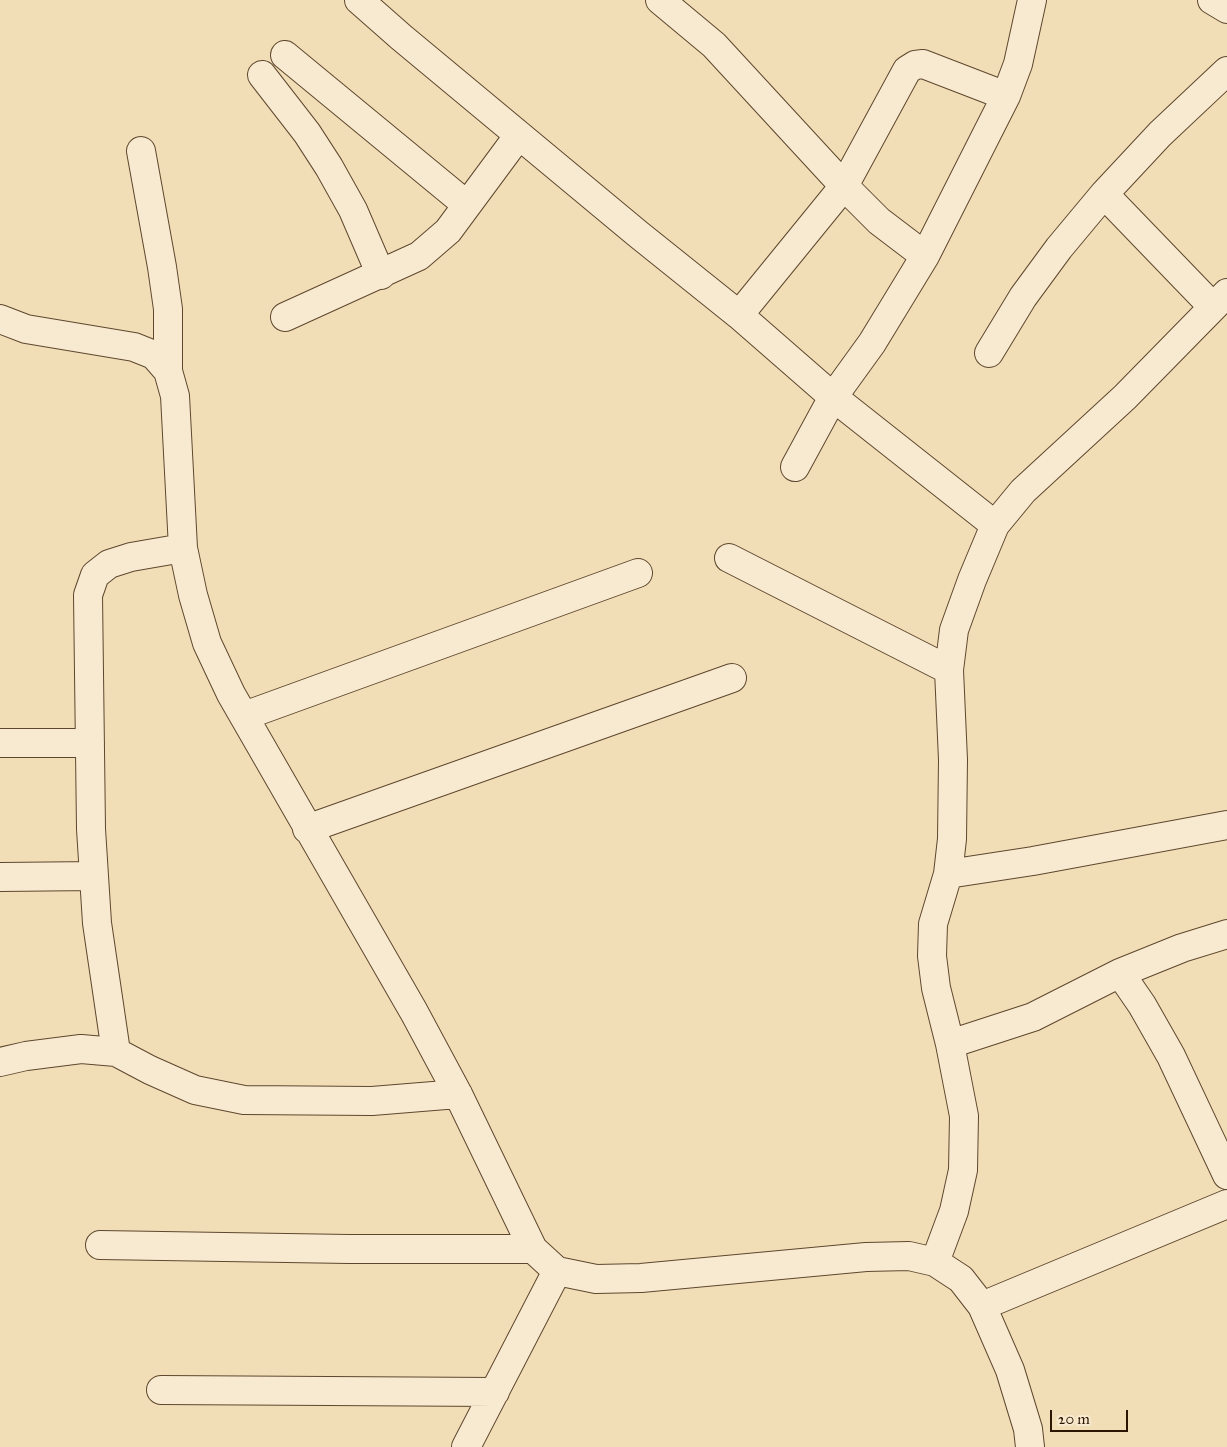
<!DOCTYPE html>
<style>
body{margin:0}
#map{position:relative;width:1227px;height:1447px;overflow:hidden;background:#f2deb6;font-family:"IM FELL Great Primer",serif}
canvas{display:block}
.scale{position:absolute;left:1050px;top:1410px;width:78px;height:22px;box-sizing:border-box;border:2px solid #2c1501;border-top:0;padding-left:6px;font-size:15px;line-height:18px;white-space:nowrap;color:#2c1501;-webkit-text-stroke:4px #f7ead0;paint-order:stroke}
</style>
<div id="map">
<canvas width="1227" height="1447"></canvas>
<div class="scale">20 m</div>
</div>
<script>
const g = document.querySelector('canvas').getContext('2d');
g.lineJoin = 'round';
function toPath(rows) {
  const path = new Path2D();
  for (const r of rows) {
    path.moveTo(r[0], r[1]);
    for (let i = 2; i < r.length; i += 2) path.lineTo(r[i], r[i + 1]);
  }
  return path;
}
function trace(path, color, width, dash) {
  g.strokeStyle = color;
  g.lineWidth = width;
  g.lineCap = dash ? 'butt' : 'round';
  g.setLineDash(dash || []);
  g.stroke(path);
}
const minor = toPath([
 [359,0,401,37,638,234,739,315,833,397,995,525],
 [660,0,714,45,844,186,879,221,925,256],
 [1212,0,1227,9],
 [285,55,467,205],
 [262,75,307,133,329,167,353,210,381,275],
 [141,151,162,267,168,309,168,371],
 [1104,194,1212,306],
 [739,315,844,186,907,70,915,65,923,64,1006,96],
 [285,317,419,256,448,231,519,135],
 [0,319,26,329,134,347,154,355,168,371,175,396,183,548,193,595,207,643,231,694,414,1012,458,1094,533,1249,557,1271,596,1279,641,1278,866,1257,909,1256,935,1262,961,1279,982,1306,1010,1370,1028,1429,1030,1447],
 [989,353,1023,297,1059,248,1104,194,1160,134,1227,71],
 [795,467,833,397,872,343,925,256,1006,96,1018,64,1032,0],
 [729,558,949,670],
 [244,716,638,573],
 [0,743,90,743],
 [307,829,732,678],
 [948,874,1033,861,1227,825],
 [0,877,94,876],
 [1120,973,1142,1005,1171,1056,1227,1175],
 [950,1044,1033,1017,1120,973,1182,948,1227,934],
 [116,1052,97,923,91,829,88,595,95,575,109,564,131,557,183,548],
 [0,1062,26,1056,81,1049,116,1052,150,1070,195,1090,244,1100,372,1101,458,1094],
 [100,1245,349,1249,533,1249],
 [935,1262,954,1211,963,1170,964,1116,950,1044,936,988,932,956,933,924,948,874,952,839,953,760,949,670,954,630,972,580,995,525,1023,491,1125,397,1227,293],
 [982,1306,1227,1204],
 [161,1390,495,1392],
 [466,1447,557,1271]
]);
trace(minor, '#5e472e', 30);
trace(minor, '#f7ead0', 28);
</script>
